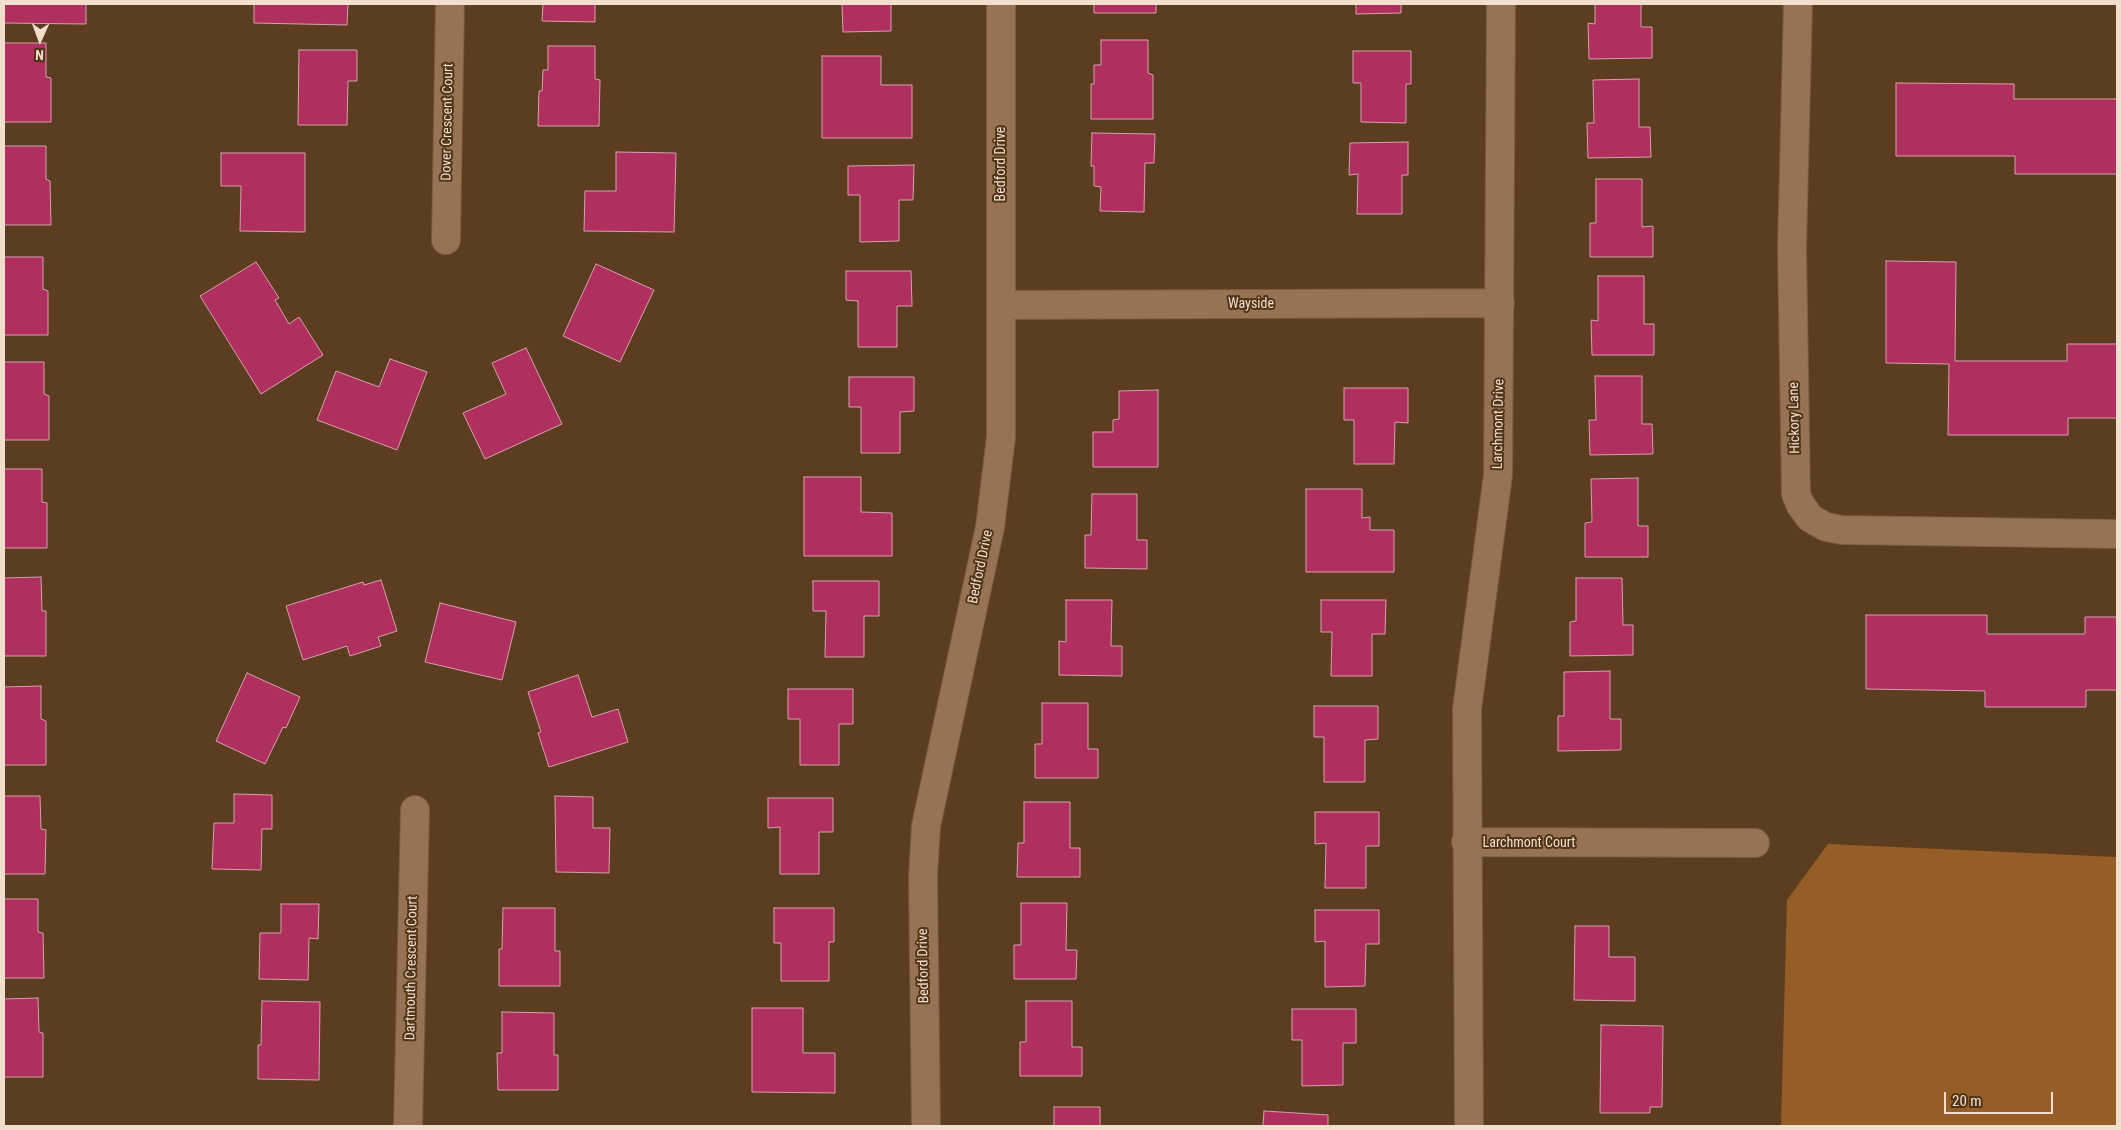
<!DOCTYPE html>
<style>
body{margin:0}
#map{position:relative;width:2121px;height:1130px;overflow:hidden;background:#5d3d20;font-family:"Roboto Condensed",sans-serif}
canvas{display:block}
.frame{position:absolute;inset:0;border:5px solid #f1decd;pointer-events:none}
.north{position:absolute;left:15px;top:15px;width:50px;height:50px;-webkit-text-stroke:4px #513315;paint-order:stroke;rotate:182deg;font-size:14px;font-weight:700;line-height:20px;text-align:center;color:#f1decd}
.north::after{content:'';display:block;margin:auto;width:18px;height:22px;background:#f1decd;clip-path:polygon(50% 0,100% 100%,50% 72%,0 100%)}
.scale{position:absolute;left:1944px;top:1092px;width:109px;height:22px;box-sizing:border-box;border:2px solid #f1decd;border-top:0;padding-left:6px;font-size:15px;line-height:18px;white-space:nowrap;color:#f1decd;-webkit-text-stroke:4px #513315;paint-order:stroke}
</style>
<div id="map">
<canvas width="2121" height="1130"></canvas>
<div class="frame"></div>
<div class="north">N</div>
<div class="scale">20 m</div>
</div>
<script>
const g = document.querySelector('canvas').getContext('2d');
g.lineJoin = 'round';
function fill(path, color) {
  g.fillStyle = color;
  g.fill(path, 'evenodd');
}
function toPath(rows) {
  const path = new Path2D();
  for (const r of rows) {
    path.moveTo(r[0], r[1]);
    for (let i = 2; i < r.length; i += 2) path.lineTo(r[i], r[i + 1]);
  }
  return path;
}
function trace(path, color, width, dash) {
  g.strokeStyle = color;
  g.lineWidth = width;
  g.lineCap = dash ? 'butt' : 'round';
  g.setLineDash(dash || []);
  g.stroke(path);
}
function label(font, color, halo, rows, align = 'center') {
  g.font = font + ' "Roboto Condensed",sans-serif';
  g.lineWidth = 4;
  g.setLineDash([]);
  g.textBaseline = 'middle';
  g.strokeStyle = halo;
  g.fillStyle = color;
  for (const [text, x, y, turn = 0] of rows) {
    g.save();
    g.translate(x, y);
    g.rotate((+turn || 0) * Math.PI / 180);
    g.textAlign = isNaN(turn) ? turn : align;
    if (halo) g.strokeText(text, 0, 0);
    g.fillText(text, 0, 0);
    g.restore();
  }
}
const forest = toPath([
 [1828,844,2117,857,2117,1126,1781,1126,1787,900]
]);
const building = toPath([
 [4,4,86,4,86,24,4,23,4,4],
 [254,4,348,4,347,25,254,23,254,4],
 [543,4,595,4,595,22,542,21,543,4],
 [842,4,891,4,891,31,843,32,842,4],
 [1094,4,1156,4,1156,13,1094,13,1094,4],
 [1356,4,1401,4,1401,13,1356,14,1356,4],
 [1595,4,1641,4,1641,27,1652,27,1652,58,1589,59,1588,23,1595,24,1595,4],
 [1101,40,1148,40,1148,73,1153,75,1153,119,1091,119,1091,84,1094,84,1094,65,1101,65,1101,40],
 [4,43,46,43,46,77,51,78,51,122,4,122,4,43],
 [548,46,595,46,595,79,600,80,599,126,538,126,539,91,542,91,543,70,548,70,548,46],
 [299,50,357,50,357,81,348,81,347,125,298,125,299,50],
 [1353,51,1411,51,1411,84,1406,84,1406,123,1361,122,1361,83,1353,83,1353,51],
 [822,56,881,56,881,85,912,85,912,138,822,138,822,56],
 [1639,79,1639,127,1650,127,1651,157,1588,158,1587,123,1594,123,1593,80,1639,79],
 [1896,83,2014,84,2014,99,2117,99,2117,174,2015,174,2015,156,1896,156,1896,83],
 [1092,133,1155,134,1154,163,1145,163,1144,212,1100,211,1101,187,1094,186,1094,166,1091,166,1092,133],
 [1408,142,1408,175,1402,175,1402,214,1357,214,1358,174,1349,175,1350,143,1408,142],
 [4,146,46,146,46,179,50,181,51,225,4,225,4,146],
 [616,152,676,153,674,232,584,231,585,191,616,191,616,152],
 [221,153,305,153,305,232,240,231,241,186,221,186,221,153],
 [914,165,913,200,899,200,899,241,860,242,860,195,848,195,848,166,914,165],
 [1596,179,1642,179,1642,227,1653,226,1653,257,1590,257,1590,223,1596,223,1596,179],
 [4,257,43,257,43,289,48,291,48,335,4,335,4,257],
 [1886,261,1956,262,1955,361,2067,361,2067,344,2117,344,2117,418,2068,418,2068,435,1948,435,1949,364,1886,363,1886,261],
 [256,262,279,298,275,300,289,324,299,317,323,355,261,394,200,296,256,262],
 [596,264,654,290,620,362,563,336,596,264],
 [846,271,911,271,912,306,897,306,897,347,858,347,858,301,846,300,846,271],
 [1598,276,1644,276,1644,324,1654,324,1654,355,1592,355,1591,320,1598,321,1598,276],
 [526,348,562,424,485,459,463,413,506,394,492,363,526,348],
 [390,359,427,372,397,450,317,420,336,371,379,387,390,359],
 [4,362,44,362,44,394,49,396,49,440,4,440,4,362],
 [1595,376,1642,376,1642,424,1652,424,1653,454,1590,455,1589,420,1596,420,1595,376],
 [849,377,914,377,914,411,900,412,900,453,861,453,861,407,849,407,849,377],
 [1344,388,1408,388,1408,423,1395,422,1394,464,1354,464,1354,420,1344,420,1344,388],
 [1158,390,1158,467,1093,467,1093,432,1113,432,1113,420,1119,419,1119,391,1158,390],
 [4,469,42,469,42,502,47,503,47,548,4,548,4,469],
 [804,477,861,477,861,512,892,513,892,556,804,556,804,477],
 [1638,478,1638,526,1648,526,1648,557,1585,557,1585,523,1592,522,1591,479,1638,478],
 [1306,489,1362,489,1362,518,1370,517,1370,530,1394,530,1394,572,1306,572,1306,489],
 [1092,494,1137,494,1137,540,1147,540,1147,569,1085,568,1085,535,1091,535,1092,494],
 [41,577,42,611,46,611,46,656,4,656,4,578,41,577],
 [1576,578,1622,578,1623,625,1633,625,1633,655,1570,656,1570,622,1576,621,1576,578],
 [381,580,397,631,378,637,381,646,350,656,347,646,303,660,286,606,363,582,364,585,381,580],
 [813,581,879,581,879,616,864,616,864,657,825,657,826,611,813,611,813,581],
 [1066,600,1112,600,1111,646,1122,646,1122,676,1059,675,1059,641,1066,642,1066,600],
 [1321,600,1386,600,1385,634,1372,634,1372,676,1331,676,1332,632,1321,632,1321,600],
 [440,603,516,622,502,680,425,662,440,603],
 [1866,615,1987,615,1987,634,2085,634,2085,617,2117,617,2117,690,2086,690,2086,707,1985,707,1985,691,1866,689,1866,615],
 [1610,671,1610,719,1621,719,1621,750,1558,751,1558,716,1564,716,1564,672,1610,671],
 [247,673,300,697,286,728,283,727,265,764,216,741,247,673],
 [578,675,592,717,618,709,628,742,549,767,538,733,541,732,528,692,578,675],
 [41,686,41,719,46,721,46,765,4,765,4,687,41,686],
 [788,689,853,689,853,724,839,724,839,765,800,765,800,719,788,719,788,689],
 [1042,703,1088,703,1088,749,1098,749,1098,778,1035,778,1035,744,1042,744,1042,703],
 [1314,706,1378,706,1378,739,1365,740,1365,782,1324,782,1324,737,1314,737,1314,706],
 [234,794,272,795,272,829,262,829,261,870,212,869,214,823,234,823,234,794],
 [4,796,40,796,41,829,46,830,45,874,4,874,4,796],
 [555,796,593,797,593,828,610,828,609,873,556,872,555,796],
 [768,798,833,798,833,832,819,832,819,874,780,874,780,827,768,828,768,798],
 [1024,802,1070,802,1070,848,1080,848,1080,877,1017,877,1018,843,1024,843,1024,802],
 [1315,812,1379,812,1379,846,1366,846,1366,888,1325,888,1326,843,1315,844,1315,812],
 [4,899,38,899,38,932,43,933,44,978,4,978,4,899],
 [1021,903,1067,903,1066,950,1077,950,1076,979,1014,979,1014,945,1021,945,1021,903],
 [281,904,319,904,318,939,309,938,308,980,259,979,260,933,281,933,281,904],
 [503,908,555,908,555,951,560,951,560,986,499,986,499,949,502,949,503,908],
 [774,908,834,908,834,942,829,942,829,981,781,981,781,943,774,943,774,908],
 [1315,910,1379,910,1379,944,1366,944,1365,986,1325,987,1325,941,1315,942,1315,910],
 [1575,926,1609,926,1609,957,1635,957,1635,1001,1574,1000,1575,926],
 [38,998,39,1032,43,1033,43,1077,4,1077,4,999,38,998],
 [262,1001,320,1002,319,1080,258,1079,258,1045,261,1045,262,1001],
 [1026,1001,1072,1001,1072,1047,1082,1047,1082,1076,1020,1076,1020,1042,1026,1042,1026,1001],
 [752,1008,803,1008,803,1053,835,1053,835,1093,752,1092,752,1008],
 [1292,1009,1356,1009,1356,1043,1343,1043,1343,1085,1302,1086,1302,1040,1292,1040,1292,1009],
 [502,1012,554,1013,554,1055,558,1055,558,1090,498,1090,497,1053,502,1053,502,1012],
 [1601,1025,1663,1026,1662,1107,1650,1107,1650,1113,1600,1113,1601,1025],
 [1054,1107,1100,1107,1100,1126,1054,1126,1054,1107],
 [1264,1111,1328,1115,1328,1126,1263,1126,1264,1111]
]);
const minor = toPath([
 [1798,4,1792,248,1796,494,1800,504,1810,518,1826,527,1842,530,2117,534],
 [446,240,450,4],
 [1002,305,1500,303],
 [1466,842,1755,843],
 [408,1126,415,810],
 [926,1126,923,876,926,826,990,527,1001,437,1001,4],
 [1469,1126,1467,709,1498,475,1501,4]
]);
const streetNames = [
 ["Dover Crescent Court",448,122,-89],
 ["Bedford Drive",1001,164,-90],
 ["Wayside",1251,304],
 ["Hickory Lane",1795,418,-91],
 ["Larchmont Drive",1499,424,-89],
 ["Bedford Drive",981,567,-78],
 ["Larchmont Court",1529,843],
 ["Bedford Drive",924,966,-91],
 ["Dartmouth Crescent Court",412,968,-89]
];
fill(forest, '#955e26');
fill(building, '#af2f5e');
trace(building, '#d4a1ad', 1);
trace(minor, '#765c40', 30);
trace(minor, '#957354', 28);
label('14px', '#f1decd', '#513315', streetNames);
</script>
